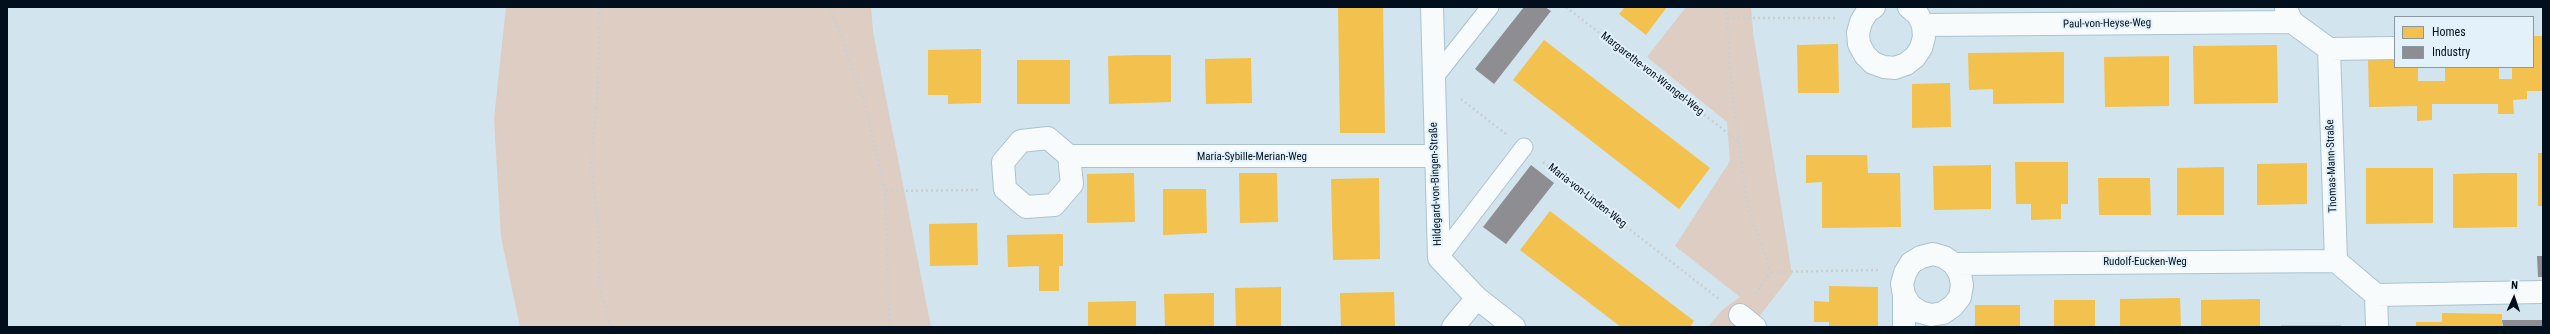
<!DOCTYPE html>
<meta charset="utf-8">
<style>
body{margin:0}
#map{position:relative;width:2550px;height:334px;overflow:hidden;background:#d2e4ed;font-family:"Roboto Condensed",sans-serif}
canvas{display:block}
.frame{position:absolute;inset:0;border:8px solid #000f1b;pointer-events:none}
.legend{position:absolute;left:2394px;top:16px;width:140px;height:52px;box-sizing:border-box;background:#e2f1fa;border:1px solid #8897a1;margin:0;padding:5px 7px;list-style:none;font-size:12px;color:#000f1b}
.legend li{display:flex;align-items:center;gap:8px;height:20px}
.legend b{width:20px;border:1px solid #8897a1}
.north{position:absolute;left:2494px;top:278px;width:40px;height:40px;-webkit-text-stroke:3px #e2f1fa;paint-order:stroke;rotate:3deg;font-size:11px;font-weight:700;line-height:16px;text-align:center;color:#000f1b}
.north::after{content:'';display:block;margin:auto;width:14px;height:18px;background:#000f1b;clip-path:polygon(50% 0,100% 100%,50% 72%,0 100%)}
</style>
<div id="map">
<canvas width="2550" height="334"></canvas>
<div class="frame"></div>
<ul class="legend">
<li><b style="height:11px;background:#f2c14e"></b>Homes</li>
<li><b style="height:11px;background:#8d8d92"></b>Industry</li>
</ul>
<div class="north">N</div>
</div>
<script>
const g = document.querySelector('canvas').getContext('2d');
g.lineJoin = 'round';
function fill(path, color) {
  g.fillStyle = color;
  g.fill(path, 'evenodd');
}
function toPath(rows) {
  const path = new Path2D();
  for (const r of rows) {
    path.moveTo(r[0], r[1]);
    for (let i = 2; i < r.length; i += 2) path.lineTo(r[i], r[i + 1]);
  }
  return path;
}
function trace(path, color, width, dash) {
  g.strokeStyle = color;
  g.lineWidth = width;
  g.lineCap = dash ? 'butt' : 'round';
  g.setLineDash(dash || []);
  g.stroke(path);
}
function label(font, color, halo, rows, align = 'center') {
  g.font = font + ' "Roboto Condensed",sans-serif';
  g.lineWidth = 4;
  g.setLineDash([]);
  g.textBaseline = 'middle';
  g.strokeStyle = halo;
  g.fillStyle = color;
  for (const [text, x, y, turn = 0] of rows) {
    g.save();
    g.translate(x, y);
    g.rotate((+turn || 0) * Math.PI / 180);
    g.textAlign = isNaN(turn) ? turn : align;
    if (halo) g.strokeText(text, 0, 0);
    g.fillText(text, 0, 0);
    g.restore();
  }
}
const green = toPath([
 [506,7,871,7,873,32,931,327,520,327,501,237,494,119],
 [1686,7,1751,7,1753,32,1792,274,1751,327,1708,327,1722,310,1740,297,1675,246,1730,161,1727,122,1647,57]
]);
const homes = toPath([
 [1338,7,1383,7,1385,133,1340,133],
 [1625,7,1667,7,1646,35,1619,14],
 [2533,36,2543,36,2543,91,2527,91,2527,99,2513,100,2514,114,2498,114,2498,104,2432,104,2432,120,2417,121,2417,106,2369,107,2368,58,2395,58,2395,67,2418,67,2418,81,2445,81,2445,67,2499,67,2499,79,2512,79,2512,67,2533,67],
 [1544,40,1710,168,1679,209,1513,80],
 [1838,44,1839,93,1798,93,1797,45],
 [2277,45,2278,103,2194,104,2193,46],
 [981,49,981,103,948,104,948,95,928,95,928,50],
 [2064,52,2064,103,1993,104,1993,89,1969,90,1968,53],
 [1139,55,1171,55,1171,102,1109,104,1108,56],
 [2169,56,2169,106,2105,107,2104,57],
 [1251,58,1252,103,1206,104,1205,59],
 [1017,60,1070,60,1070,104,1017,104],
 [1950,83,1951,127,1912,128,1912,84],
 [2538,153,2543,153,2543,206,2538,206],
 [1806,155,1867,155,1868,173,1900,173,1901,227,1822,228,1822,182,1806,183],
 [2015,162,2068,162,2068,204,2061,204,2061,219,2031,220,2031,204,2016,204],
 [2307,163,2307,204,2257,205,2257,164],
 [1991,165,1991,209,1934,210,1933,166],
 [2224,167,2224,215,2177,215,2177,168],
 [2366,168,2433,168,2433,223,2366,224],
 [1134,173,1135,222,1087,223,1087,174],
 [1239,173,1277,173,1278,222,1240,223],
 [2485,173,2517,173,2517,227,2453,228,2453,174],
 [1379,178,1380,259,1333,260,1331,179],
 [2098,178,2150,178,2151,215,2099,215],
 [1163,189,1206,189,1207,233,1163,235],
 [1550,211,1694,321,1690,327,1621,327,1520,250],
 [977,223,978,265,930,266,929,224],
 [1063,234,1063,266,1059,266,1059,291,1039,291,1039,266,1008,267,1007,235],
 [1829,286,1878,287,1878,327,1829,327,1829,322,1814,322,1814,301,1829,302],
 [1281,287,1281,327,1236,327,1235,288],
 [1394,292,1395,327,1341,327,1340,293],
 [1214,293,1214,327,1165,327,1164,294],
 [2180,298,2181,327,2120,327,2120,299],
 [2260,299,2260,327,2201,327,2201,300],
 [2054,300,2095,300,2095,327,2054,327],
 [1136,301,1136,327,1088,327,1088,302],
 [1975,305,2020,305,2020,327,1975,327],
 [2442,313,2502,314,2502,327,2416,327,2416,322,2442,322],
 [2281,325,2341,325,2341,327,2281,327]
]);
const industry = toPath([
 [1524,7,1545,7,1551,11,1494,84,1475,69],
 [1531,165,1554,183,1506,244,1483,227],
 [2537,256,2543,256,2543,277,2538,277],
 [2502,320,2543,320,2543,327,2503,327]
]);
const path = toPath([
 [600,7,597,99,591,165,598,223,600,290,611,327],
 [830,7,865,103,885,191,890,327],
 [1566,7,1738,141],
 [1726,7,1732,94,1748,208,1771,272,1755,294],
 [1728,18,1836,18],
 [1461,99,1506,134],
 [1543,162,1719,299],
 [886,191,978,190],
 [1771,272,1879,270]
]);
const lane = toPath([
 [1434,78,1490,7],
 [1439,258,1524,147]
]);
const street = toPath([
 [1432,7,1439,258,1477,298,1514,327],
 [1874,7,1867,12,1861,22,1858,33,1859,44,1865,55,1873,63,1884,67,1895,68,1906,64,1915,57,1921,48,1924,37,1923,25,1918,15,1909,7],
 [2286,9,2292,22,2329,49,2336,261,2376,295,2377,327],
 [1923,25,2292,22],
 [2329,49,2395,48],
 [1069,156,1048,138,1021,141,1003,162,1005,189,1026,207,1054,205,1072,184,1069,156,1434,156],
 [1954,264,1960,274,1962,285,1960,297,1953,306,1943,313,1931,315,1920,312,1910,305,1904,295,1902,284,1905,273,1911,263,1921,257,1933,254,1944,257,1954,264,2336,261],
 [1904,295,1904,327],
 [2376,295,2541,292],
 [1740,315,1755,327],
 [1453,327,1477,298]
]);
const streetNames = [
 ["Paul-von-Heyse-Weg",2107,24,-1],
 ["Margarethe-von-Wrangel-Weg",1652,74,38],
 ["Maria-Sybille-Merian-Weg",1252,157],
 ["Thomas-Mann-Straße",2332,166,-92],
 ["Hildegard-von-Bingen-Straße",1436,184,-92],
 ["Maria-von-Linden-Weg",1587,196,38],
 ["Rudolf-Eucken-Weg",2145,262]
];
fill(green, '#decdc3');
fill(homes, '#f2c14e');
fill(industry, '#8d8d92');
trace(lane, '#abc3cf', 19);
trace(street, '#abc3cf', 24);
trace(path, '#cacfd2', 2.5, [2, 3]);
trace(lane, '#f8fbfc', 17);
trace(street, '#f8fbfc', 22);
label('11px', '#000f1b', '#e2f1fa', streetNames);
</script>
